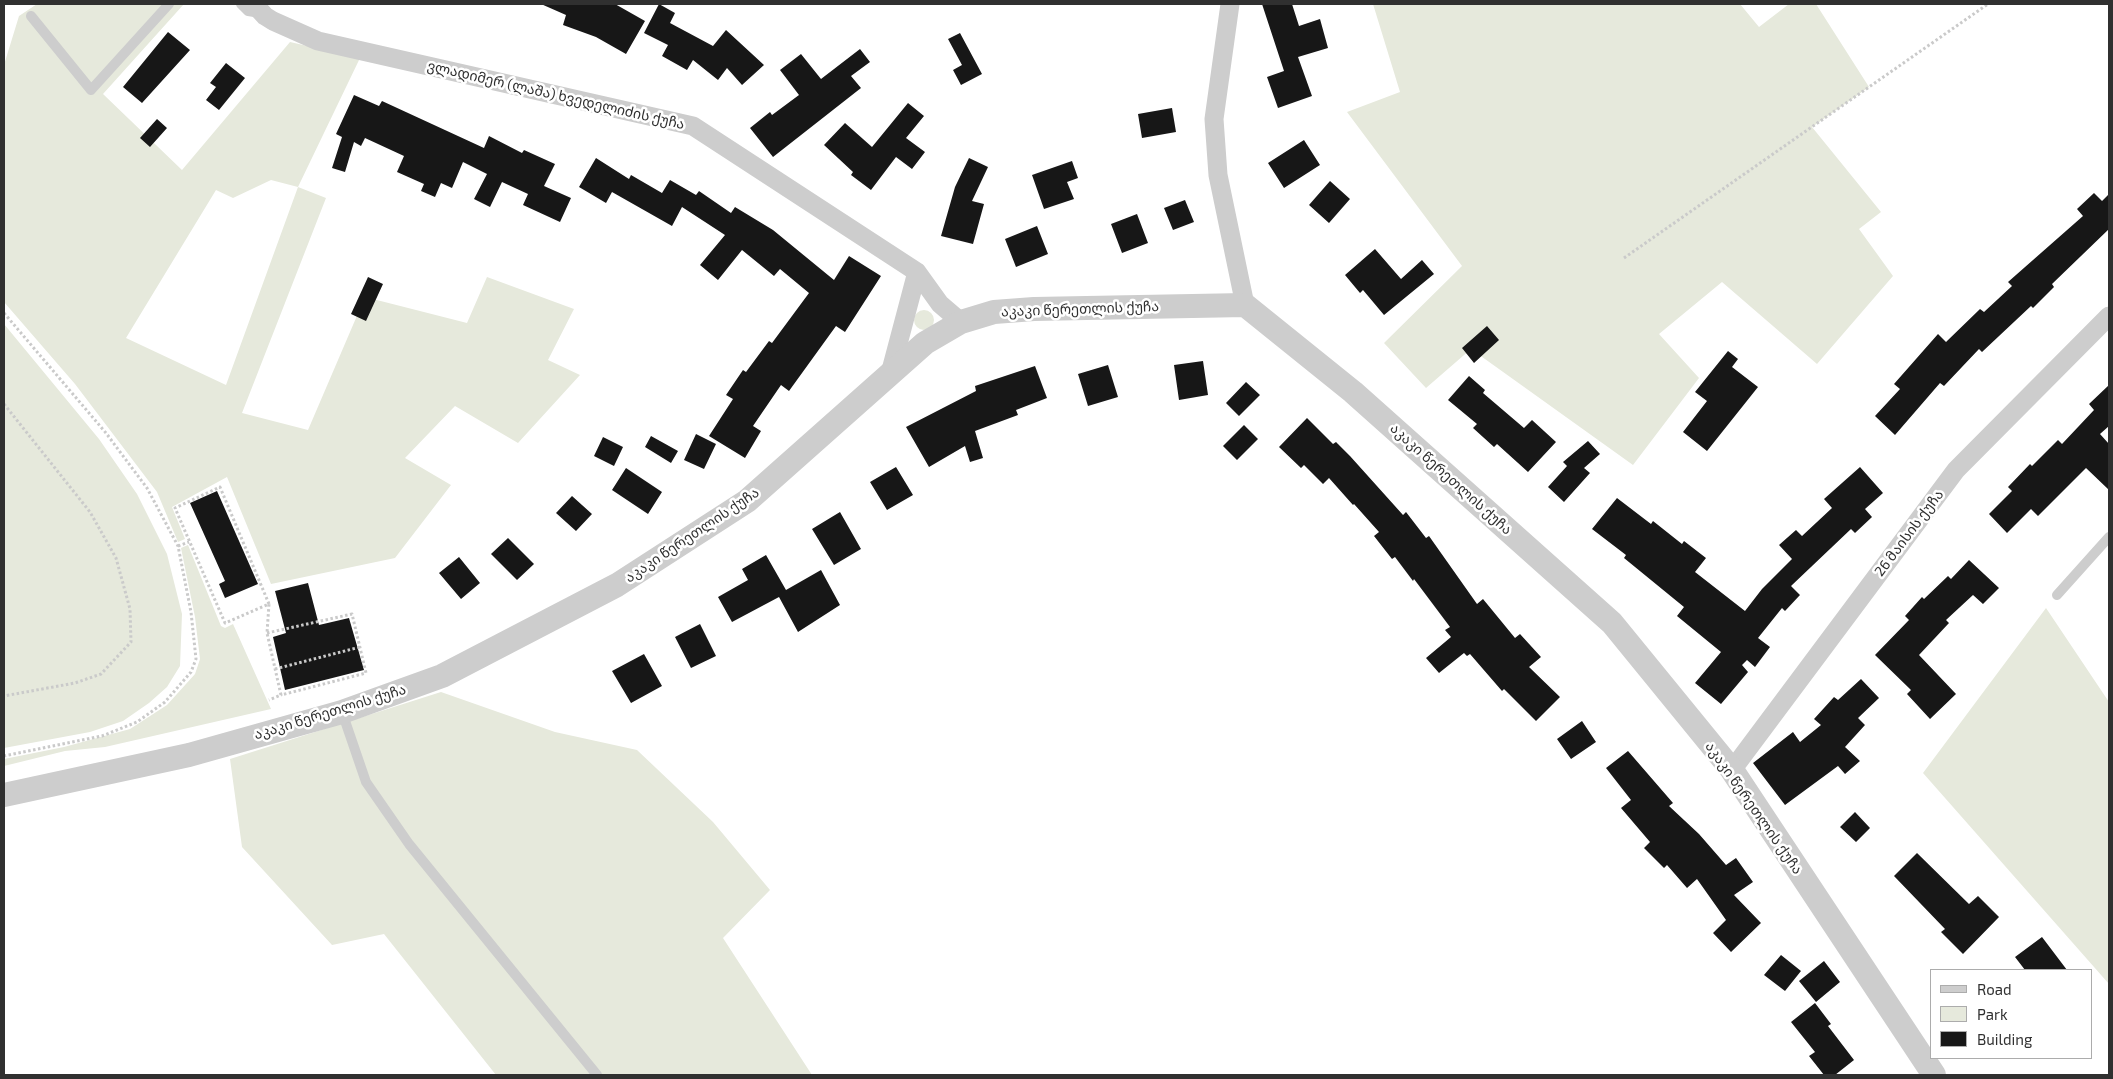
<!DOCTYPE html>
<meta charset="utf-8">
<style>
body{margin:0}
#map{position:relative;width:2113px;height:1079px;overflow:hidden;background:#fff;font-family:"Exo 2",sans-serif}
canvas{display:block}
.frame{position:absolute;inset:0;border:5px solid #303030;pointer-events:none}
.legend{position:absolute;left:1930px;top:969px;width:162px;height:90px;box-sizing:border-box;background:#fff;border:1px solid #acacac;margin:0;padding:6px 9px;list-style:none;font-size:15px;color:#303030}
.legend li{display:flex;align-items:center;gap:10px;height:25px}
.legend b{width:25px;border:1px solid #acacac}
</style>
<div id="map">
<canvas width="2113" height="1079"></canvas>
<div class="frame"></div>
<ul class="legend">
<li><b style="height:6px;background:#cdcdcd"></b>Road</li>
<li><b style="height:14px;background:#e6e9dc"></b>Park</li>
<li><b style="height:14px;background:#171717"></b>Building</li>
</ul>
</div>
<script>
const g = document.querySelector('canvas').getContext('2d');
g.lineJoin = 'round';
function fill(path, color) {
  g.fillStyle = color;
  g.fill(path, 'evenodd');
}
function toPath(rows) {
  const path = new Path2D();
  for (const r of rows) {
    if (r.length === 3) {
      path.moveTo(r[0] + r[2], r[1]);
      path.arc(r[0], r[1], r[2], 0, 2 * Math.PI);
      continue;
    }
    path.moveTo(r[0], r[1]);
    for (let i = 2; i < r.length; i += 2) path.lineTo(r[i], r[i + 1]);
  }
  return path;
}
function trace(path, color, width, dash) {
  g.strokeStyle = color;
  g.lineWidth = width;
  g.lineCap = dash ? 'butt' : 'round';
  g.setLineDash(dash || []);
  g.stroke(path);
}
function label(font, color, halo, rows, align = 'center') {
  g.font = font + ' "Exo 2","Noto Sans Georgian",sans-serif';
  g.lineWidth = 5;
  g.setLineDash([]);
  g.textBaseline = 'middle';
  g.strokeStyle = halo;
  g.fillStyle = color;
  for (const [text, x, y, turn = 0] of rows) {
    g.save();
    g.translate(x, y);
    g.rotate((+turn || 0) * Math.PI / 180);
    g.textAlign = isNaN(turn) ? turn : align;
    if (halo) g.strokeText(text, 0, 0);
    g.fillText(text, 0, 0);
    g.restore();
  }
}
const green = toPath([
 [37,4,184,4,103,94,182,170,290,42,360,58,298,187,326,198,242,413,308,430,365,297,467,323,487,277,574,309,548,360,580,375,518,443,455,406,405,458,451,485,395,558,271,584,227,477,172,507,185,539,178,542,157,492,75,384,4,302,4,65,19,16],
 [271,180,298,187,226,385,126,338,216,190,233,198],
 [1373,4,1740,4,1759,27,1789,4,1816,4,1869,87,1812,127,1881,212,1859,229,1893,276,1817,364,1722,282,1659,334,1699,378,1633,465,1471,349,1426,388,1384,343,1462,266,1347,112,1400,92],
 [924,320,10],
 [4,324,99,439,137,494,167,554,182,614,180,666,167,687,149,703,123,721,90,732,4,748],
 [188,545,221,626,225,628,233,624,271,709,105,747,65,751,4,766,4,759,64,747,130,729,167,705,195,674,200,659,195,617,181,548],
 [2046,608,2109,702,2109,984,1923,773],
 [441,692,555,732,637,750,713,822,770,890,723,938,812,1075,496,1075,384,934,332,945,242,847,230,759]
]);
const building = toPath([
 [541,4,615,4,645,21,626,54,596,37,563,25,566,15],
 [659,4,675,13,670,23,713,46,726,30,764,65,742,85,727,68,718,80,693,60,687,70,662,56,668,45,644,33],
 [1262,4,1292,4,1299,26,1320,19,1328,48,1298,57,1312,96,1278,108,1267,77,1284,71],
 [168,32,190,50,142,103,123,87],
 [960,33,982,74,961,85,953,70,962,65,948,39],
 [860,49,870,62,851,76,861,88,773,157,750,128,770,112,772,115,799,95,780,70,801,54,821,79],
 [226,63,245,78,219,110,206,100,216,87,210,83],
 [354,95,379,106,382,101,484,148,489,136,522,153,524,150,555,164,544,186,571,198,560,222,523,205,528,194,502,182,490,207,474,199,487,174,463,162,452,188,441,183,435,197,421,191,424,184,397,172,404,156,365,138,361,146,354,142,345,172,332,168,342,137,336,134],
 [908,103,924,116,906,138,925,152,912,169,896,157,871,190,851,175,853,172,824,145,845,123,872,147],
 [1172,108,1176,132,1142,138,1138,114],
 [157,119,167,128,150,147,140,138],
 [1304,140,1320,165,1284,188,1268,163],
 [596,158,629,179,631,175,662,193,670,180,696,195,699,191,731,213,735,207,773,230,834,280,849,256,881,276,845,332,836,326,789,391,781,385,753,426,761,431,745,458,709,436,733,399,726,395,743,370,746,372,769,341,772,343,809,293,780,269,774,276,742,250,718,280,700,265,725,235,682,207,672,226,612,192,606,203,579,187],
 [969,158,988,167,972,201,984,204,973,244,941,236,955,187],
 [1072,161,1078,178,1067,182,1074,199,1044,209,1032,175],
 [1330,181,1350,199,1329,223,1309,205],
 [2094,193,2102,201,2109,194,2109,229,2052,284,2054,287,2033,308,2031,306,1982,352,1979,349,1944,386,1940,383,1895,435,1875,416,1900,389,1894,384,1938,334,1946,342,1980,309,1984,312,2012,286,2008,282,2083,216,2077,209],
 [1185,200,1194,222,1173,230,1164,208],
 [1137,214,1148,243,1122,253,1111,224],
 [1037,226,1048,254,1016,267,1005,239],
 [1375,249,1401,279,1422,260,1434,274,1384,315,1363,290,1360,293,1345,275],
 [368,277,383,284,366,321,351,314],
 [1487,326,1499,340,1474,363,1462,348],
 [1728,351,1738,359,1732,367,1758,387,1707,451,1683,432,1707,401,1695,392],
 [1203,361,1208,395,1179,400,1174,365],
 [1108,365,1118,397,1088,406,1078,374],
 [1035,366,1047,398,1016,410,1018,415,975,431,983,458,970,462,965,446,929,467,906,427,976,391,975,386],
 [1469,376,1485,390,1483,393,1524,428,1532,420,1556,442,1528,472,1497,444,1494,447,1473,428,1477,424,1448,400],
 [1246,382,1260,395,1239,416,1226,403],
 [2109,385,2109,426,2100,434,2109,444,2109,490,2086,468,2038,516,2031,509,2007,533,1989,514,2012,491,2008,487,2030,464,2032,466,2058,440,2062,444,2094,410,2089,404],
 [1307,418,1333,444,1336,442,1350,456,1403,515,1406,512,1426,538,1429,536,1477,604,1483,599,1515,638,1520,634,1541,657,1529,667,1560,697,1536,721,1504,689,1502,691,1470,654,1467,656,1464,653,1439,673,1426,658,1451,637,1445,630,1450,627,1414,579,1413,581,1395,557,1392,559,1374,536,1379,532,1354,504,1353,505,1329,478,1323,484,1304,465,1301,468,1279,447],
 [1244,425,1258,439,1237,460,1223,446],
 [696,434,716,444,704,469,684,460],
 [651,436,678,451,671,463,645,447],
 [603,437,623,447,614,466,594,456],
 [1588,441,1600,454,1584,468,1590,473,1564,502,1548,487,1567,466,1563,462],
 [896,467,913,495,887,510,870,482],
 [1860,467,1883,493,1865,509,1872,517,1855,533,1851,529,1791,586,1800,595,1785,611,1782,608,1758,638,1770,647,1755,667,1747,660,1742,665,1748,672,1721,704,1695,683,1721,652,1677,616,1684,607,1624,558,1626,555,1592,529,1617,498,1651,524,1653,521,1682,544,1684,541,1706,558,1695,572,1745,611,1762,589,1792,559,1779,545,1796,530,1802,536,1832,508,1824,499],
 [626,468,662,492,648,514,612,490],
 [217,491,258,584,225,598,219,584,225,581,190,503],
 [572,496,592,514,576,531,556,513],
 [840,512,861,549,834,565,812,529],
 [508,538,534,564,517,580,491,554],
 [766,555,786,590,821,570,840,605,798,632,779,597,732,622,718,597,748,580,742,569],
 [459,557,480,583,461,599,439,573],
 [1969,560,1999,588,1983,604,1973,595,1946,620,1949,623,1919,655,1956,694,1930,719,1907,694,1911,690,1875,655,1909,620,1905,616,1922,597,1924,599,1948,576,1951,579],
 [308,583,319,625,349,618,364,670,285,690,273,637,286,633,275,591],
 [700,624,716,656,691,668,675,637],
 [644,654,662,686,631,703,612,671],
 [1861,679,1879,698,1858,718,1865,725,1845,747,1860,761,1845,774,1838,766,1785,805,1753,763,1793,732,1800,742,1821,725,1814,719,1834,697,1838,700],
 [1582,721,1596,742,1571,759,1557,739],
 [1628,751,1673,803,1669,806,1699,834,1726,865,1736,858,1753,882,1734,895,1761,923,1731,952,1713,933,1726,920,1697,879,1687,888,1667,865,1664,868,1644,848,1650,842,1621,808,1631,800,1606,768],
 [1855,812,1870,828,1856,842,1840,827],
 [1917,853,1969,904,1978,896,1999,917,1963,954,1941,932,1945,929,1894,876],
 [2042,937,2067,970,2025,970,2015,957],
 [1781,955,1801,971,1785,991,1764,975],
 [1824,961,1840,982,1816,1002,1799,981],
 [1815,1003,1831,1024,1828,1026,1854,1060,1835,1075,1824,1075,1809,1056,1815,1052,1791,1022]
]);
const path = toPath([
 [1624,258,1988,4],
 [4,313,106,433,147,488,178,546,191,612,196,659,191,672,165,702,137,722,102,736,4,756],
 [4,404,90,512,116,558,130,609,131,642,101,674,75,683,4,696],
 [178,546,189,542],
 [269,604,220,487,175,508,225,623,269,604,267,633,281,695,269,700],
 [267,633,352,614,366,673,281,695],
 [275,669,360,647]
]);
const service = toPath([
 [241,4,248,11,261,13],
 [31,16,91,90,169,4],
 [2057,595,2109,537],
 [342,712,366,782,409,844,597,1075]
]);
const minor = toPath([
 [254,4,265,16,273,21,318,41,693,126,917,272,940,304,961,322],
 [1230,4,1214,119,1218,175,1245,305],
 [890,374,917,272],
 [1732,770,1956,470,2109,316]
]);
const tertiary = toPath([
 [4,795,189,755,342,712,442,676,617,585,747,501,925,343,961,322,994,312,1034,309,1245,305,1353,392,1612,623,1732,770,1934,1075]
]);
const streetNames = [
 ["ვლადიმერ (ლაშა) ხვედელიძის ქუჩა",556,95,13],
 ["აკაკი წერეთლის ქუჩა",1080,309,-2],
 ["აკაკი წერეთლის ქუჩა",1451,479,42],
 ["26 მაისის ქუჩა",1909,533,-53],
 ["აკაკი წერეთლის ქუჩა",692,535,-34],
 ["აკაკი წერეთლის ქუჩა",330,712,-17],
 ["აკაკი წერეთლის ქუჩა",1754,808,55]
];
fill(green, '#e6e9dc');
fill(building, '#171717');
trace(path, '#cacaca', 3, [2.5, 2.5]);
trace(service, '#cdcdcd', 10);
trace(minor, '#cdcdcd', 19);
trace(tertiary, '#cdcdcd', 24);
label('14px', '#303030', '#fff', streetNames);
</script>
